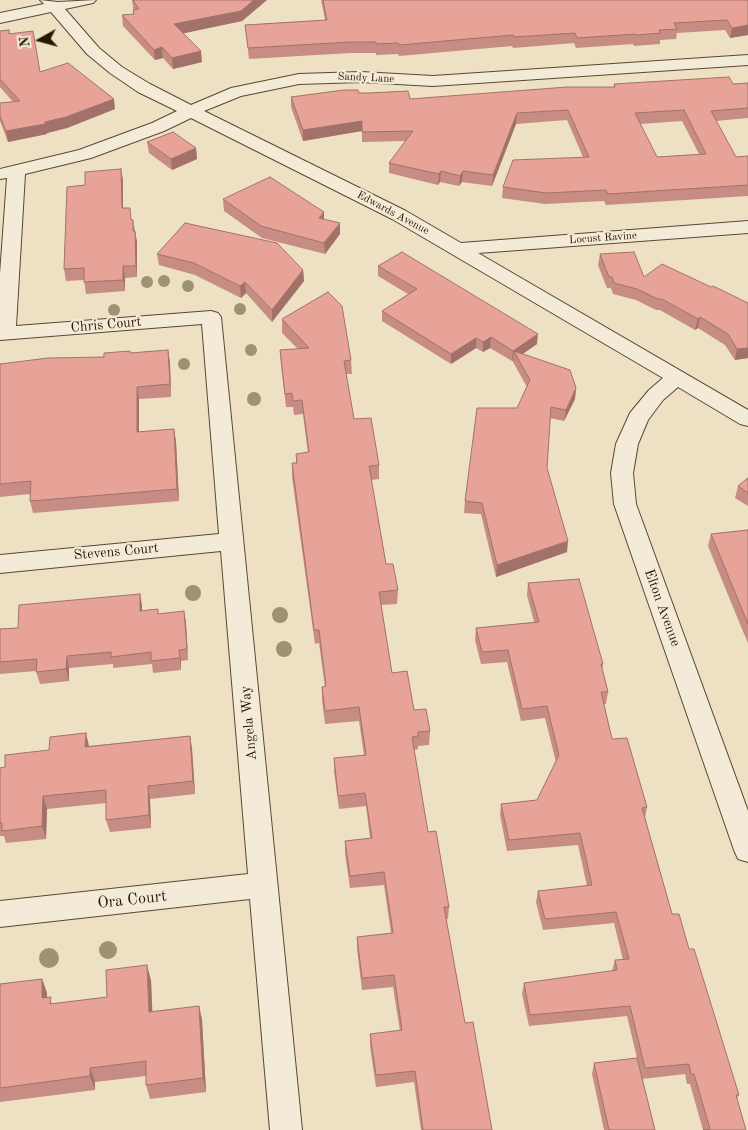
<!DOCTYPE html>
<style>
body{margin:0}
#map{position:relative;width:748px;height:1130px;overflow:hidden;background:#ede0c3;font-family:"Old Standard TT",serif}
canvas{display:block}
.north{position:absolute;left:15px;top:15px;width:50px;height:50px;-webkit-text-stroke:4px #f3ebd8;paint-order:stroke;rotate:263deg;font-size:14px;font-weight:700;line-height:20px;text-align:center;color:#281501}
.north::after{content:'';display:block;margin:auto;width:18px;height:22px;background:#281501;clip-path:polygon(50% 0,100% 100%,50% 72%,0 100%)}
</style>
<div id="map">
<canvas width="748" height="1130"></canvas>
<div class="north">N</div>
</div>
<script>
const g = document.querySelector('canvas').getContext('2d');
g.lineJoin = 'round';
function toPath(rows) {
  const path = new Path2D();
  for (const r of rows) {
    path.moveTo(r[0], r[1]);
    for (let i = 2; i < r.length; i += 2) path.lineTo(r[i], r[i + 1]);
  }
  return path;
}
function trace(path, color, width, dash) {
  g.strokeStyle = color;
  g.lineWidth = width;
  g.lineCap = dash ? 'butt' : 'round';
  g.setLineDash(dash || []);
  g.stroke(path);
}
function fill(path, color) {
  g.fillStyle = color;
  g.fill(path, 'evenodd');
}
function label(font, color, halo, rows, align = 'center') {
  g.font = font + ' "Old Standard TT",serif';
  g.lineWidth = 4.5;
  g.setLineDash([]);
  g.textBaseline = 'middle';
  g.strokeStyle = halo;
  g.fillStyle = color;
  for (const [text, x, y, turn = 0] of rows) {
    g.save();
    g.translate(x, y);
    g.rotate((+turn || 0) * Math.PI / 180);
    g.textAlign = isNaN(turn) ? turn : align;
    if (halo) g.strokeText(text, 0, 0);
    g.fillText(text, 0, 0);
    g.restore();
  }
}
const street = toPath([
 [40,0,58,2,96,0,93,3,65,9,99,48,122,67,150,84,191,105,231,88,299,74,361,72,433,76,748,55,748,65,433,86,361,82,299,84,241,96,204,111,406,211,461,243,748,221,748,233,478,253,748,410,748,426,740,424,678,387,663,400,648,420,638,444,633,473,636,504,748,811,748,862,738,859,734,850,614,504,611,473,616,444,630,413,649,390,663,378,392,219,191,118,164,131,91,158,25,174,16,326,211,311,218,313,221,317,302,1130,270,1130,250,899,0,927,0,901,248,874,221,551,0,573,0,555,219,534,202,324,0,340,0,274,7,178,0,179,0,169,79,150,152,123,177,111,138,92,110,73,87,54,51,12,0,23,0,13,44,4,40,0]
]);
const trees = [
 [164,281,6],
 [147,282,6],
 [188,286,6],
 [240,309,6],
 [114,310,6],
 [251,350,6],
 [184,364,6],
 [254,399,7],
 [193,593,8],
 [280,615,8],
 [284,649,8],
 [108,950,9],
 [49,958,10]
];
const wall = toPath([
 [132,0,267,0,242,21,183,33,202,62,173,69,163,58,155,60,123,26,122,15,134,14],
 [321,0,748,0,748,35,730,38,725,30,677,33,676,39,660,40,660,44,634,46,633,44,576,48,574,43,513,48,512,46,399,56,398,54,376,55,376,53,350,53,249,59,245,25,325,20],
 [9,30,10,34,40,72,115,109,67,128,47,133,47,134,8,142,0,121,0,103,13,102,0,87,0,31],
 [748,83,748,118,716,121,736,157,748,156,748,196,606,205,604,201,545,204,502,198,503,187,583,157,567,120,516,124,492,186,462,182,459,186,440,182,438,185,389,173,389,163,405,141,362,142,362,131,303,141,291,107,291,97,359,93,410,99,614,87,614,84,733,84],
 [682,121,699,154,657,157,640,124],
 [147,142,196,148,197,159,172,170,149,153],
 [121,169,123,181,123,208,132,220,133,220,137,242,137,277,125,278,125,291,86,294,84,280,66,281,64,269,85,185],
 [223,199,324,219,340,234,325,254,262,238,224,211],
 [157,254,303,270,304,281,272,322,246,293,241,298,195,275,159,265],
 [600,254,644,277,748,303,748,358,735,360,725,345,698,328,695,330,660,310,656,310,636,300,613,294,611,288,607,288,598,265],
 [378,266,537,344,522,354,576,388,575,399,564,421,550,418,547,468,567,552,496,577,481,514,464,513,465,501,517,408,527,387,513,362,513,361,512,361,490,348,483,352,476,348,451,364,382,321,382,311,408,294,378,276],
 [282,319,351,360,352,374,346,374,354,419,379,465,379,479,371,480,386,564,398,590,397,604,381,605,392,673,414,710,430,731,429,745,418,746,418,749,414,750,428,832,449,907,448,919,446,919,465,1023,492,1130,421,1130,414,1082,376,1087,370,1046,370,1034,400,1031,393,987,362,990,357,949,357,937,391,933,384,885,350,888,345,853,345,841,370,838,366,806,339,809,334,771,334,758,364,755,359,721,325,724,322,700,322,687,325,687,319,643,315,644,292,477,292,463,296,463,296,454,308,453,303,414,294,415,293,407,286,407,281,364,280,350,298,349,282,333],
 [168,350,170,363,171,397,139,399,139,432,174,429,176,442,179,501,33,513,30,501,30,494,0,497,0,364,104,357,130,353],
 [748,478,748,506,735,498,738,486],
 [748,530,748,643,742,629,708,546,711,534],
 [528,583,603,664,602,670,608,692,606,704,604,704,612,739,647,807,645,818,672,914,689,949,739,1095,737,1098,746,1130,703,1130,690,1084,687,1084,685,1074,642,1079,655,1130,604,1130,592,1074,594,1063,637,1058,627,1016,529,1026,522,994,524,983,612,971,615,960,623,960,614,923,543,930,536,902,538,891,587,886,578,845,507,851,500,815,501,804,537,800,556,762,545,718,521,721,507,662,481,664,475,640,476,628,534,622,527,595],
 [142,605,142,611,159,614,184,611,186,623,188,660,181,661,181,670,153,673,152,664,113,668,113,664,69,668,69,681,40,684,36,671,0,674,0,629,18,628],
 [190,736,192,749,195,794,150,799,151,828,110,832,106,820,106,803,47,809,46,839,6,843,4,836,0,836,0,768,89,746],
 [42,979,47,993,47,998,53,1004,107,997,151,980,152,1012,199,1006,202,1020,206,1092,150,1099,146,1085,146,1076,95,1082,95,1090,0,1102,0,984]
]);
const shadedWall = toPath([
 [254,0,267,0,242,21,176,35,174,24],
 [748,25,748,35,730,38,732,28],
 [162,47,163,58,155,60,154,50],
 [201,51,202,62,173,69,172,58],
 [114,99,115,109,67,128,47,133,47,134,8,142,6,131,45,122],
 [517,113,516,124,492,186,493,175],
 [362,121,362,131,303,141,303,130],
 [196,148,197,159,172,170,171,159],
 [121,169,123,181,123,220,122,208],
 [441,171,440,182,438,185,439,174],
 [463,171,462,182,459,186,460,176],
 [324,212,324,223,319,218],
 [340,223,340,234,325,254,324,243],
 [135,231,137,242,137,277,136,266],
 [123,266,125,278,125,291,123,280],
 [303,270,304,281,272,322,272,310],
 [245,282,246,293,241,298,240,286],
 [700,317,698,328,695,330,698,319],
 [538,334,537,344,517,358,514,351,513,361,512,361,513,351],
 [491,337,490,348,483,352,483,342],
 [476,338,476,348,451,364,451,354],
 [748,348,748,358,735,360,737,349],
 [168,350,170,363,171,397,170,384],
 [137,387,139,399,139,445,137,432],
 [576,388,575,399,564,421,566,410],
 [174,429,176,442,179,501,177,489],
 [568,541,567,552,496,577,497,565],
 [140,594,142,605,142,622,140,611],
 [184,611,186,623,188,660,187,649],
 [179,650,181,661,181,670,180,658],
 [67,656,69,668,69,681,66,669],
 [86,733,89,746,85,747],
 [190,736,192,749,195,794,193,781],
 [148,786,150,799,151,828,149,815],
 [43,796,47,809,46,839,42,826],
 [147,965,151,980,153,1026,149,1012],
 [42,979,47,993,47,1013,42,998],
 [199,1006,202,1020,206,1092,203,1078],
 [90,1068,95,1082,95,1090,90,1076]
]);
const building = toPath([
 [133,0,254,0,241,11,174,24,201,51,172,58,162,47,154,50,122,15,134,14,133,10,139,9,133,0],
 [323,0,748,0,748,25,732,28,727,20,674,23,677,29,659,30,661,33,636,35,635,34,577,38,575,33,514,37,513,35,399,45,398,43,376,44,376,42,350,42,248,48,245,25,327,20,323,0],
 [9,30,9,34,33,31,40,72,68,63,114,99,66,117,45,122,45,124,6,131,0,116,0,103,20,101,0,79,0,31,9,30],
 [729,77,733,84,748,83,748,108,711,111,736,157,748,156,748,185,608,194,606,190,546,193,503,187,513,160,589,157,568,110,517,113,493,175,463,171,460,176,441,171,439,174,389,163,413,131,362,132,362,121,303,130,291,97,344,90,358,90,359,93,369,93,408,91,410,99,567,87,615,87,614,84,729,77],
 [684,110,706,154,657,157,635,113,684,110],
 [173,132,196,148,171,159,147,142,173,132],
 [121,169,122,208,130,208,131,220,133,220,133,231,135,231,136,266,123,266,123,280,84,282,84,268,64,269,67,187,85,185,85,172,121,169],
 [270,177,324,212,319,218,340,223,324,243,261,226,223,199,270,177],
 [185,223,277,243,303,270,272,310,245,282,240,286,194,263,157,254,185,223],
 [402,252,538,334,513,351,491,337,483,342,476,338,451,354,382,311,417,289,378,266,402,252],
 [634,252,644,277,662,264,711,287,713,286,748,303,748,348,737,349,728,334,700,317,698,319,662,299,658,299,637,289,614,283,612,277,609,277,600,254,634,252],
 [328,292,342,306,351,360,344,361,354,419,371,418,379,465,369,466,386,564,393,564,398,590,379,592,392,673,407,671,414,710,426,709,430,731,418,732,418,736,412,737,428,832,436,831,449,907,444,907,465,1023,473,1022,492,1130,423,1130,415,1071,376,1075,370,1034,402,1030,394,975,362,978,357,937,393,933,384,872,350,876,345,841,372,838,365,793,338,796,334,758,366,755,359,707,325,711,322,687,326,686,319,630,314,630,292,463,297,463,296,454,309,452,302,400,293,401,292,393,285,394,280,350,309,348,282,319,328,292],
 [168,350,170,384,137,387,137,432,174,429,177,489,30,501,31,481,0,484,0,364,48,358,104,357,104,353,130,351,130,353,168,350],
 [514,351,570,370,576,388,566,410,551,407,547,468,568,541,497,565,482,503,465,501,477,408,517,408,530,380,514,351],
 [748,478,748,493,738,486,748,478],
 [748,530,748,624,711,534,748,530],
 [579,579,603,664,601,664,608,692,601,692,612,739,627,738,647,807,642,808,672,914,679,914,689,949,694,949,739,1095,736,1095,746,1130,703,1130,710,1129,694,1074,691,1074,689,1064,645,1068,630,1006,530,1015,524,983,617,970,615,960,629,959,616,912,545,919,538,891,592,885,580,833,509,840,501,804,537,800,559,755,547,706,522,709,508,650,482,652,476,628,539,622,528,583,579,579],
 [140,594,140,611,158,609,158,614,184,611,187,649,179,650,180,658,151,661,151,652,111,657,111,652,67,656,66,669,36,672,37,659,0,662,0,629,18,628,19,605,140,594],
 [86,733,85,747,190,736,193,781,148,786,149,815,106,820,106,790,43,796,42,826,2,831,2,823,0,823,0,768,5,767,5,755,49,750,50,737,86,733],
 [147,965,149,1012,199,1006,203,1078,146,1085,146,1061,90,1068,90,1076,0,1088,0,984,42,979,42,998,51,997,50,1004,107,997,106,970,147,965],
 [637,1058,655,1130,609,1130,594,1063,637,1058]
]);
const farStreetnames = [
 ["Sandy Lane",366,78,3],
 ["Edwards Avenue",393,213,28],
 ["Locust Ravine",603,238,-4]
];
const streetNames = [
 ["Chris Court",106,325,-5],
 ["Stevens Court",116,552,-5],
 ["Elton Avenue",662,608,70],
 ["Angela Way",249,723,-95]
];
const nearStreetnames = [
 ["Ora Court",132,900,-6]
];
trace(street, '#594832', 2);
fill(street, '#f3ebd8');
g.fillStyle = '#9e9174';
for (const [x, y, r] of trees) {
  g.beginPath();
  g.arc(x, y, r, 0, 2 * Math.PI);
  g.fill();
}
fill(wall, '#c78c83');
fill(shadedWall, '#a2726a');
fill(building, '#e7a398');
trace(building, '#a2726a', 1);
label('11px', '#281501', '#f3ebd8', farStreetnames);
label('14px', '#281501', '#f3ebd8', streetNames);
label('16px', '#281501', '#f3ebd8', nearStreetnames);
</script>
